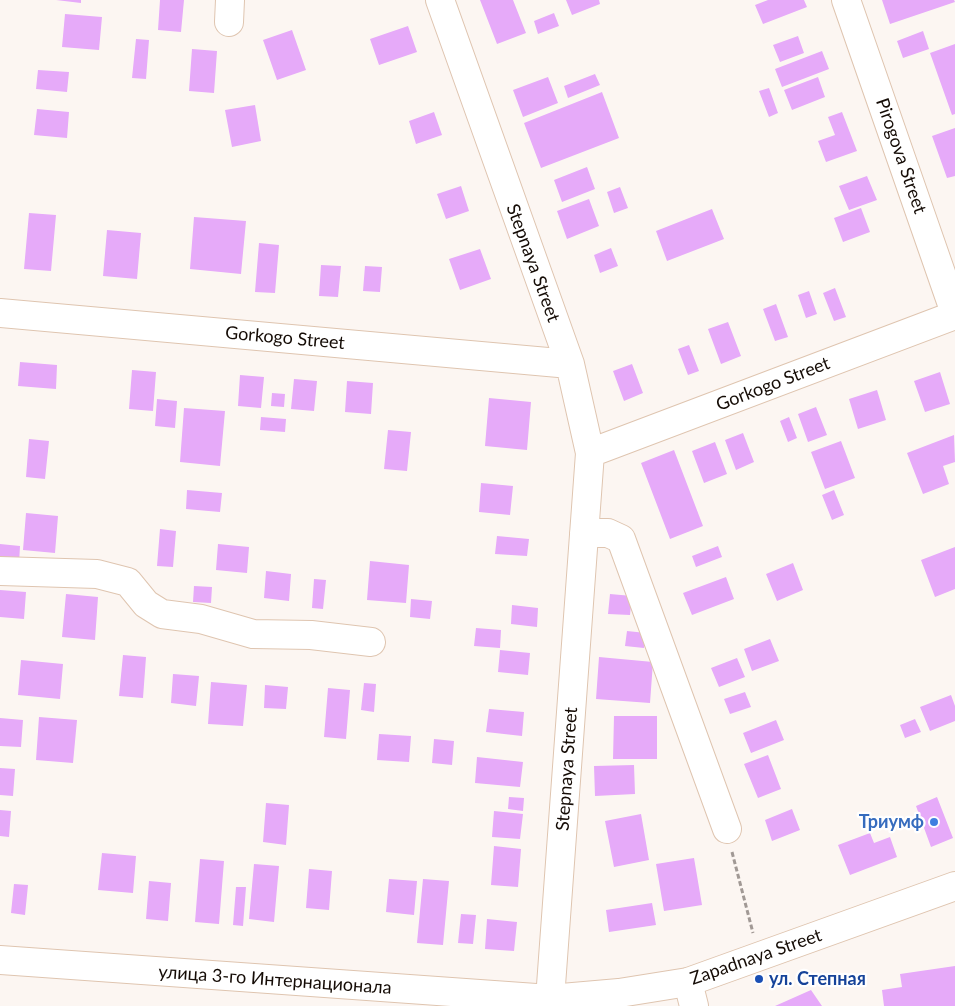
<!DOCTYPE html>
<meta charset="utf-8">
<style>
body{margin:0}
canvas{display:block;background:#fcf6f2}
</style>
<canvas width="955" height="1006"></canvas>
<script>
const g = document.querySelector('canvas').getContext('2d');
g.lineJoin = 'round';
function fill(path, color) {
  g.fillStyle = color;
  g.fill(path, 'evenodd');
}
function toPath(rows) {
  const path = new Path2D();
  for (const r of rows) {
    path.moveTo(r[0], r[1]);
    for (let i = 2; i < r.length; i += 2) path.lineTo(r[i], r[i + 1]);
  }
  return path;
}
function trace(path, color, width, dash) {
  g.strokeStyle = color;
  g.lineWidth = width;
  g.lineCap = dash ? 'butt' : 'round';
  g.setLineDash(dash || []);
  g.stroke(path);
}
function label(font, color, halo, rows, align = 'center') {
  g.font = font + ' Lato,sans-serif';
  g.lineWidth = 4.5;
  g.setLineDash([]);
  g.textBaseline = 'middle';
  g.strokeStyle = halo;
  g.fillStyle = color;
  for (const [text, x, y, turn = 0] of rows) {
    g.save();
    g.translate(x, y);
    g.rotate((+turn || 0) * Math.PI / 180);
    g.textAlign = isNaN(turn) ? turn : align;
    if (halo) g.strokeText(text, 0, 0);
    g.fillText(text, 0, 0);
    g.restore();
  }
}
const building = toPath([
 [56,0,81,0,81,3],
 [160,0,184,0,181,32,158,30],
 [480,0,513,0,526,33,497,44],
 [566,0,599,0,600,4,572,15],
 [768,0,804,0,807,7,763,24,755,5],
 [882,0,954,0,955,2,890,24],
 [554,13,559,26,538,34,534,21],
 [65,14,102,17,99,50,62,47],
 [408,26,417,52,379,65,370,39],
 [292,30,306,70,277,80,263,40],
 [923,31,929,49,903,58,897,41],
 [798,36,804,53,780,62,773,45],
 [136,39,149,40,146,79,132,78],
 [955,44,955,114,952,115,930,53],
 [192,49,217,51,214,93,189,91],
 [822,51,829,69,782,87,775,69],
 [38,70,69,72,67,92,36,89],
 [595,74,600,85,568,98,564,86],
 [548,77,558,103,523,117,513,90],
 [818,77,825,97,792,110,784,90],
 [769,88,778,113,769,117,759,91],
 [602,92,619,138,541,168,524,123],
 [255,105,261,141,232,147,225,110],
 [37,109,69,112,67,138,34,135],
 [434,112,442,135,416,144,409,121],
 [842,112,857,151,826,162,818,141,835,135,828,117],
 [955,128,955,176,947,178,932,136],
 [587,167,595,189,562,202,554,180],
 [867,176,877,200,849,210,839,186],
 [461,186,469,211,446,219,437,194],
 [620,187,628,208,614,213,607,192],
 [589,199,599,226,567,239,557,211],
 [861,208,870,232,843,242,834,218],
 [712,209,724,239,667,261,656,231],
 [29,213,56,215,51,271,24,269],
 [194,217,246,221,241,274,190,269],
 [107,230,141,233,137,279,103,276],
 [259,243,279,245,275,293,255,292],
 [611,248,618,266,600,273,594,255],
 [480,249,491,279,460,290,449,259],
 [321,265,341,266,338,297,319,296],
 [365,266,382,267,380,292,363,291],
 [835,288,846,317,834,321,823,293],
 [809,291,817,314,806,318,798,295],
 [776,304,788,337,775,341,763,309],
 [728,322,741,356,721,364,708,329],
 [689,345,699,371,688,375,678,349],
 [20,362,57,365,56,389,18,386],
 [632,364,643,393,624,401,613,371],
 [132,370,156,372,153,411,129,409],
 [940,372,950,404,925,412,914,381],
 [240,375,264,377,261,408,238,406],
 [294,379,317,381,314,411,291,409],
 [347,381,373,383,371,414,345,412],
 [877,390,886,420,858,429,849,399],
 [272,393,285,394,284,407,271,406],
 [489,398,531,402,527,450,485,446],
 [157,399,177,401,175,428,155,426],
 [816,407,827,435,808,442,798,414],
 [184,408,225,411,220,466,180,462],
 [261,417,286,419,285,432,260,430],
 [789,417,797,438,788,442,780,421],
 [388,430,411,432,407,471,384,469],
 [743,433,754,462,736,470,725,440],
 [954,435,955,462,943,466,949,484,923,494,907,453],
 [29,439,49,441,45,479,26,477],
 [841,441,855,478,825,489,811,452],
 [715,442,727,474,704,483,692,451],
 [674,450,703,526,670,539,641,463],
 [481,483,513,486,510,515,479,512],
 [187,490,222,493,220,512,186,509],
 [834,490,844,515,832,520,822,495],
 [26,513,58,516,55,553,23,550],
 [160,529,176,531,173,567,157,566],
 [497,536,529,539,527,556,495,554],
 [0,544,20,546,19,564,0,562],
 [218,544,249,547,247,573,216,570],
 [718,546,722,557,696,567,692,556],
 [955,547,955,589,935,597,921,560],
 [370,561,409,565,406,603,367,600],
 [793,563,803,590,777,601,766,574],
 [266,571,291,574,289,601,264,598],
 [726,577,734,599,692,615,683,593],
 [314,579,326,580,323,609,312,608],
 [194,586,212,587,211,603,193,602],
 [0,590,26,592,24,619,0,617],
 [66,594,98,597,95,640,62,637],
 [610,594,632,596,630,615,608,614],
 [411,599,432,601,430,619,410,617],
 [512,605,538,608,537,627,511,624],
 [476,628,501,630,500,648,474,646],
 [627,631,646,633,644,648,625,646],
 [770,639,779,661,752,671,744,649],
 [500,650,530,653,528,675,498,672],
 [123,655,146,657,143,698,119,696],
 [599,657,653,662,650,703,596,699],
 [737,658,745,677,719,687,711,668],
 [21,660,63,664,60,699,18,695],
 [173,674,199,676,196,706,171,703],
 [211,682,247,685,243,726,208,724],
 [364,683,376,684,374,712,361,710],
 [265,685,288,687,286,709,264,708],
 [328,688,350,690,346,739,324,737],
 [745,692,751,707,730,714,724,699],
 [951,695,955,706,955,721,930,731,920,707],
 [489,709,524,712,522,736,486,732],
 [614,716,657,716,657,759,613,759],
 [39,717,77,720,73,763,36,760],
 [0,718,23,720,21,747,0,746],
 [915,719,921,732,905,738,900,725],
 [776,720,784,740,751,753,743,733],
 [379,734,411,736,409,762,377,760],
 [434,739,454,741,452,765,432,763],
 [768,755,781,789,758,798,744,764],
 [477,757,523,762,520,787,475,783],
 [634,765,635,794,595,796,594,766],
 [0,768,15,769,13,796,0,795],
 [509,797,524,798,523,811,508,809],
 [937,797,953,838,931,847,916,806],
 [266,803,289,805,286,845,263,842],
 [792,809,800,830,772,841,765,820],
 [0,810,11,811,9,837,0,836],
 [494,811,523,814,520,839,492,837],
 [641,814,649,860,614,867,605,821],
 [870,833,874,843,890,837,897,857,850,875,838,845],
 [494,846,521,849,518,887,491,885],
 [102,853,136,856,133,893,98,890],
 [694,858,702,905,664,911,656,864],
 [200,859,224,861,219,924,195,922],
 [254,864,279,866,274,922,249,919],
 [309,869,332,871,329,910,306,908],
 [389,879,417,881,414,915,386,912],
 [423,879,449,881,443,945,417,943],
 [149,881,171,883,168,921,146,919],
 [14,884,28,885,25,915,11,913],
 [236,887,246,887,243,926,233,925],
 [652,903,656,925,609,932,606,910],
 [461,914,476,915,473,944,458,943],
 [487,919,517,922,514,951,485,949],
 [955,966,955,1006,884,1006,882,990,902,987,900,974],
 [811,990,822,1006,775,1006]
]);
const path = toPath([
 [732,852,753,933]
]);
const minor = toPath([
 [846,0,955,313],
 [229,22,230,0],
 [0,313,570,364],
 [590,453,955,315],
 [584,533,608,533,621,539,727,829],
 [0,571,97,574,128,582,146,604,162,614,201,619,253,634,311,635,371,642],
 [0,960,550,999,590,453,570,364,440,0],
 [688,982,694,1006]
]);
const major = toPath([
 [550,1006,550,999,619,993,688,982,955,886]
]);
const markers = [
 [934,822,5,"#3f7fe0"],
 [759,979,5,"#1a4fb4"]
];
const streetNames = [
 ["Pirogova Street",901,156,71],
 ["Stepnaya Street",533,263,70],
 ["Gorkogo Street",285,338,5],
 ["Gorkogo Street",773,384,-21],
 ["Stepnaya Street",567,769,-86],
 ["Zapadnaya Street",756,957,-19],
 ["улица 3-го Интернационала",275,980,4]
];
const shopNames = [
 ["Триумф",924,822]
];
const transitNames = [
 ["ул. Степная",769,979]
];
fill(building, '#e6aaf9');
trace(minor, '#dfc5b0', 30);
trace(major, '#dfc5b0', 30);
trace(path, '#a19995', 3, [5, 2.5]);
trace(minor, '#fff', 28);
trace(major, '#fff', 28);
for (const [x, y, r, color] of markers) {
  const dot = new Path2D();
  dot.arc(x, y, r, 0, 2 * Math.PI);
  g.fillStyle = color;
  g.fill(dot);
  trace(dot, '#fff', 2);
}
label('18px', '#150c06', '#fff', streetNames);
label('bold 18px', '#366cbe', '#fff', shopNames, 'right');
label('bold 18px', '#164399', '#fff', transitNames, 'left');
</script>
